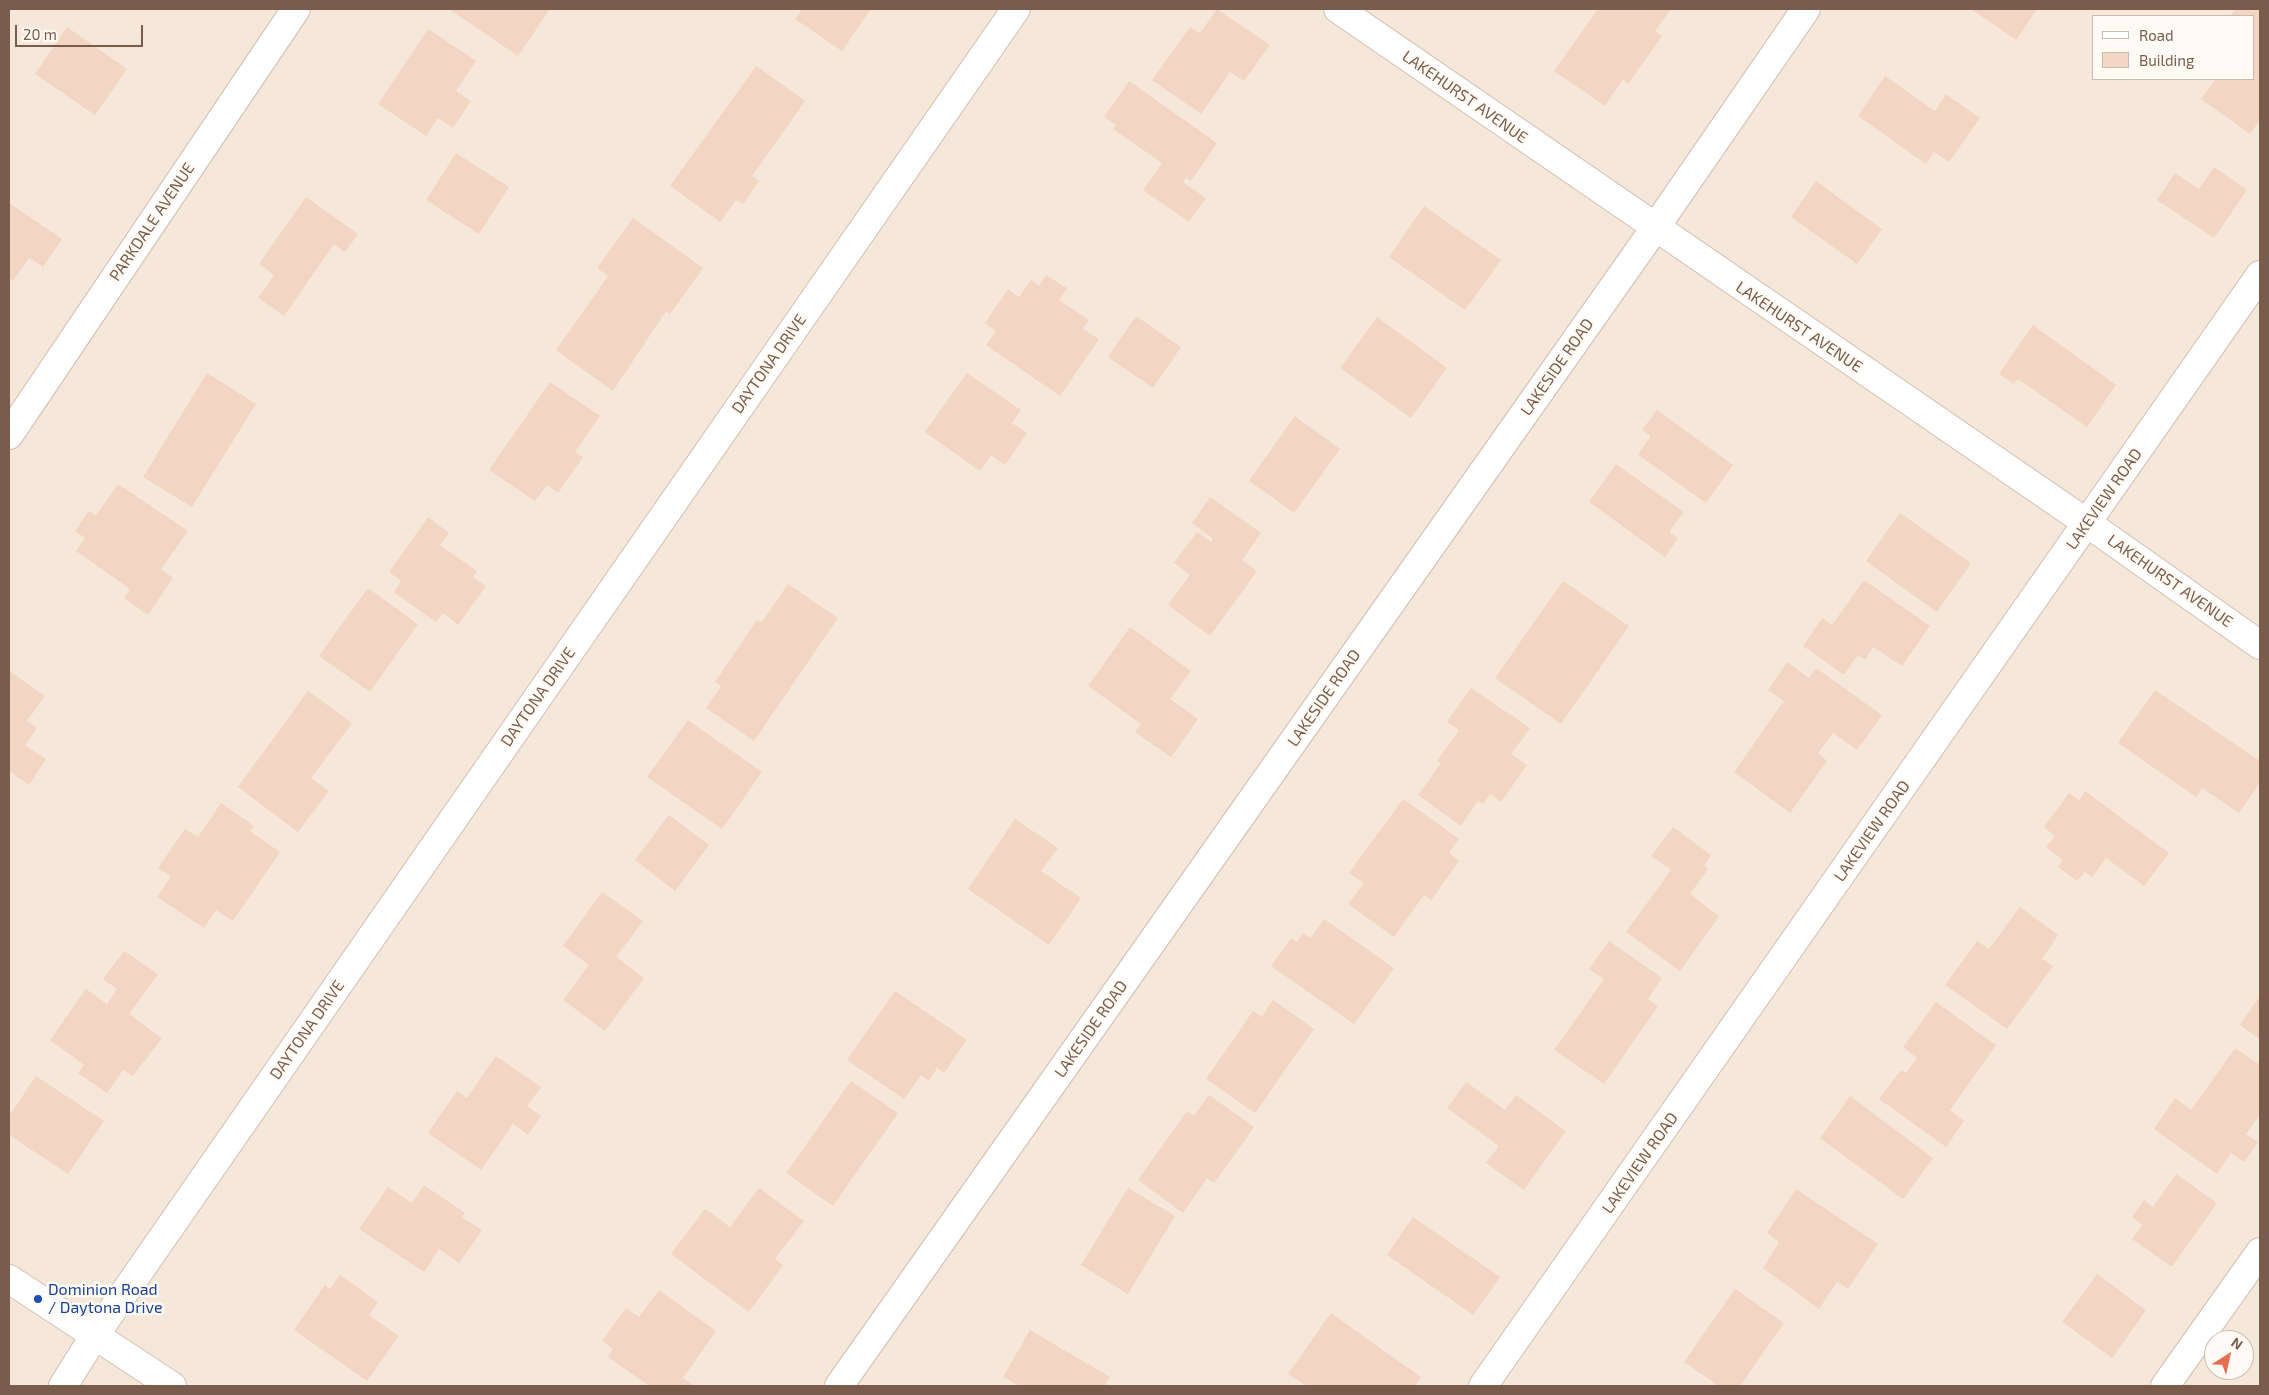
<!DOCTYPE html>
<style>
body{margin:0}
#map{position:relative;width:2269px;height:1395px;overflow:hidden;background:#fdf6ec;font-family:"Exo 2",sans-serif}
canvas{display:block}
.frame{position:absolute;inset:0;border:10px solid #7a5c4d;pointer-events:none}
.legend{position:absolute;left:2092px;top:15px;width:162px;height:65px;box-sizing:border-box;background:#fffaf3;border:1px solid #cabbb1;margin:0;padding:6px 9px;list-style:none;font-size:15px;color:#7a5c4d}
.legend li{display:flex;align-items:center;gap:10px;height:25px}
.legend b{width:25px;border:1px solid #cabbb1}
.north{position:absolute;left:2204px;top:1330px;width:50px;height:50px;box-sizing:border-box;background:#fffaf3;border:1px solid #cabbb1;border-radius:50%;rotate:35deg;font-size:14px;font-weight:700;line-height:20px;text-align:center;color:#7a5c4d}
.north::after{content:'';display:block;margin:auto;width:18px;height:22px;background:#e76f51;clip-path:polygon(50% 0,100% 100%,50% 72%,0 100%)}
.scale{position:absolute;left:15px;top:25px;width:128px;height:22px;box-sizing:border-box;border:2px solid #7a5c4d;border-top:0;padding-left:6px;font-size:15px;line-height:18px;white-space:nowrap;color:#7a5c4d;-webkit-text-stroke:4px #fffaf3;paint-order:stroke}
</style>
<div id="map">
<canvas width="2269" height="1395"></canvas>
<div class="frame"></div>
<ul class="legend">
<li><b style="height:6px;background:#fff"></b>Road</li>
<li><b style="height:14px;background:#f3d5c3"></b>Building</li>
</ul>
<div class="north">N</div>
<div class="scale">20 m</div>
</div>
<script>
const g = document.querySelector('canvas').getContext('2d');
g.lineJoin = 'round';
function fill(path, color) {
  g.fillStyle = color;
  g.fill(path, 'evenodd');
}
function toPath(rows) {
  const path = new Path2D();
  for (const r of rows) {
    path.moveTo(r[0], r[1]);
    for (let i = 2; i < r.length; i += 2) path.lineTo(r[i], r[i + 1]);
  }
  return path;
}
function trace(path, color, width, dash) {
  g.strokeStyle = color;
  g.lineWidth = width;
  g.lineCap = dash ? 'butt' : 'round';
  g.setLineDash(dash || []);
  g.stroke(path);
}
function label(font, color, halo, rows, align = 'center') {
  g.font = font + ' "Exo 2",sans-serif';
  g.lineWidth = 5;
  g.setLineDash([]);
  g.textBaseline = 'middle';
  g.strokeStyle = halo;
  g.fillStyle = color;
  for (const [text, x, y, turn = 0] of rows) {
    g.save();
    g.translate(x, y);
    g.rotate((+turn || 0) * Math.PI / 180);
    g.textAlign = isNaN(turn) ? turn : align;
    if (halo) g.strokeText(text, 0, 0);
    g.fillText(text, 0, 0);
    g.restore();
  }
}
const residential = toPath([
 [9,9,2260,9,2260,1386,9,1386],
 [2093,16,2253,16,2253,79,2093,79],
 [2214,1340,2244,1340,2244,1370,2214,1370]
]);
const building = toPath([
 [449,9,550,9,518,56],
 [802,9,871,9,842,51,795,19],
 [1217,9,1270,45,1244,81,1230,72,1201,114,1152,80,1190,27,1200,33],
 [1598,9,1671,9,1655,31,1662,36,1628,84,1623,79,1605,106,1554,71],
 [1971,9,2037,9,2016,40],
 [2236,9,2260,9,2260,120,2250,134,2201,99,2216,79,2253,79,2253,16,2230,16],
 [67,27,127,69,95,115,35,74],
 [428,29,476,61,456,91,471,101,453,128,438,118,426,136,378,104],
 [756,66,805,101,752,176,759,181,743,204,736,200,720,222,670,186],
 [1885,76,1935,111,1946,94,1980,118,1949,162,1934,152,1926,164,1858,116],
 [1129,81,1217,143,1191,181,1186,177,1183,182,1206,198,1189,222,1143,190,1162,163,1113,129,1116,125,1104,117],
 [456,153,509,187,479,234,426,200],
 [2214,167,2247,190,2214,238,2157,200,2175,173,2199,189],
 [1816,181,1882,229,1857,264,1791,217],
 [306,197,358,234,345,252,334,244,284,316,258,298,274,275,259,264],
 [9,203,62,239,43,267,29,258,13,281,9,278],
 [1424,206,1501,260,1465,310,1389,257],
 [633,218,703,268,670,314,666,311,613,391,556,350,608,276,597,268],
 [1046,275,1067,288,1059,300,1089,320,1083,329,1099,339,1060,396,986,345,996,331,985,323,1008,289,1019,297,1031,280,1039,286],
 [1136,316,1181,347,1153,388,1108,357],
 [1377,317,1447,368,1411,418,1340,368],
 [2033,325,2116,385,2087,427,2018,379,2014,384,1999,374],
 [207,373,256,404,192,507,143,477],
 [967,373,1021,410,1012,423,1027,433,1005,465,991,455,980,471,925,432],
 [550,382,600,416,575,452,583,457,558,493,547,485,535,501,489,470],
 [1657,410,1733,465,1706,503,1638,455,1651,436,1642,430],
 [1295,416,1340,449,1294,513,1249,481],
 [1616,464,1684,512,1669,532,1678,538,1665,557,1589,502],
 [118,484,188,531,161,569,173,578,148,615,124,598,130,589,76,551,85,538,75,531,89,511,96,516],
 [1210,497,1261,533,1242,560,1257,571,1210,636,1168,605,1190,575,1174,563,1197,532,1211,542,1213,539,1192,523],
 [1900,513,1971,563,1937,612,1866,561],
 [428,517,449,533,440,545,477,571,473,577,486,586,458,625,443,613,436,622,394,592,401,581,389,572],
 [1864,580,1930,626,1902,666,1873,647,1865,660,1858,655,1844,675,1803,646,1822,618,1832,625],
 [1563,581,1629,626,1561,724,1495,678],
 [788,584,838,618,754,741,706,708,721,686,715,682,757,620,762,622],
 [368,588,418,624,370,692,319,656],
 [1130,627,1191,671,1170,699,1198,719,1171,757,1135,732,1141,724,1088,686],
 [1787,662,1809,678,1816,668,1882,715,1857,750,1833,733,1818,753,1827,761,1790,813,1734,772,1784,701,1768,690],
 [9,671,45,696,27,721,37,728,25,745,46,759,29,785,9,771],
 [1471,688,1530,728,1511,754,1527,765,1501,802,1490,794,1483,804,1478,801,1461,826,1418,795,1441,763,1437,761,1459,730,1447,722],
 [2155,690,2260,761,2260,782,2239,813,2202,788,2196,797,2118,743],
 [308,691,352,723,311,778,329,791,298,832,238,787],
 [688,720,762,772,722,829,647,777],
 [2085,791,2169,853,2144,886,2106,858,2092,877,2085,872,2077,881,2058,867,2063,860,2046,847,2055,836,2044,827,2069,793,2079,800],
 [1403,799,1459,839,1449,853,1459,861,1431,900,1424,895,1394,937,1348,904,1364,883,1349,873],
 [221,803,254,826,250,831,280,852,233,921,216,910,204,928,157,897,171,876,158,868,185,829,198,837],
 [669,815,709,845,675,891,635,860],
 [1015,819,1058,848,1041,871,1081,898,1049,945,968,889],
 [1673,827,1711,855,1704,866,1708,869,1690,894,1719,916,1680,971,1626,932,1671,870,1651,856],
 [602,892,643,921,616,957,644,978,605,1031,563,1000,589,965,563,946],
 [2020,907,2058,935,2042,959,2053,966,2007,1029,1945,985,1977,941,1989,949],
 [1324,919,1394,968,1354,1024,1271,966,1291,938,1297,942,1303,933,1311,938],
 [1609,941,1662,978,1648,999,1658,1006,1604,1084,1554,1050,1604,979,1589,969],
 [124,951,158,974,129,1014,162,1038,133,1076,123,1070,107,1093,78,1073,84,1065,50,1040,86,989,107,1004,117,989,103,979],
 [895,991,967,1040,944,1073,937,1068,929,1081,921,1075,904,1099,847,1060],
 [2260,996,2260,1039,2240,1025],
 [1273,1000,1314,1029,1255,1113,1206,1079,1253,1011,1262,1017],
 [1936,1002,1996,1045,1950,1110,1964,1121,1946,1147,1879,1099,1901,1070,1906,1073,1917,1058,1903,1047],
 [2235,1048,2260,1065,2260,1114,2246,1134,2258,1142,2244,1162,2231,1153,2217,1174,2154,1129,2175,1098,2191,1110],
 [496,1056,541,1087,527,1106,541,1116,528,1135,513,1124,481,1170,428,1133,457,1091,467,1098],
 [36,1076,104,1121,68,1174,9,1135,9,1116],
 [851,1081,898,1113,833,1206,786,1173],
 [1466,1082,1505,1110,1516,1095,1566,1131,1524,1190,1486,1163,1499,1146,1447,1108],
 [1209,1095,1254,1127,1214,1183,1207,1178,1183,1213,1138,1180,1187,1111,1194,1116],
 [1850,1096,1933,1158,1903,1199,1820,1138],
 [2176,1174,2217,1203,2172,1267,2132,1239,2142,1225,2132,1217,2144,1200,2153,1207],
 [424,1185,465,1213,462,1217,482,1230,459,1263,439,1249,424,1272,359,1229,388,1187,412,1203],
 [759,1188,804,1221,775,1259,783,1265,749,1312,671,1254,705,1209,730,1227],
 [1128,1188,1175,1216,1128,1294,1081,1265],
 [1796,1189,1878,1244,1848,1289,1837,1282,1819,1309,1763,1268,1779,1242,1767,1233],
 [1413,1217,1500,1277,1473,1315,1387,1255],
 [2097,1274,2146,1310,2112,1358,2062,1322],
 [340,1275,378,1302,369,1315,399,1336,367,1381,294,1330,325,1285,330,1289],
 [1735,1289,1784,1323,1740,1386,1719,1386,1684,1362],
 [659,1290,716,1331,683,1378,695,1386,649,1386,608,1357,613,1349,602,1341,626,1308,639,1317],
 [1331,1313,1421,1377,1415,1386,1307,1386,1288,1374],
 [1030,1330,1110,1377,1105,1386,1019,1386,1003,1377]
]);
const street = toPath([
 [1338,9,2087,523,2260,645],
 [9,435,296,9],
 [63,1386,95,1335,1016,9],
 [839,1386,1655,228,1806,9],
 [1483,1386,2260,275],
 [2165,1386,2260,1252]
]);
const secondary = toPath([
 [9,1279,172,1386]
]);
const markers = [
 [38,1299,5,"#1a4fb4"]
];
const streetNames = [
 ["LAKEHURST AVENUE",1465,97,35],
 ["PARKDALE AVENUE",152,222,-56],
 ["LAKEHURST AVENUE",1799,327,34],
 ["DAYTONA DRIVE",769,364,-55],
 ["LAKESIDE ROAD",1557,367,-55],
 ["LAKEVIEW ROAD",2104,499,-55],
 ["LAKEHURST AVENUE",2170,581,35],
 ["DAYTONA DRIVE",538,697,-55],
 ["LAKESIDE ROAD",1324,698,-55],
 ["LAKEVIEW ROAD",1872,831,-55],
 ["LAKESIDE ROAD",1091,1029,-55],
 ["DAYTONA DRIVE",307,1030,-55],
 ["LAKEVIEW ROAD",1640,1163,-55]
];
const transitNames = [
 ["Dominion Road",48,1290],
 ["/ Daytona Drive",48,1308]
];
fill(residential, '#f5e8da');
fill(building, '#f3d5c3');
trace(street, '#d1beb0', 30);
trace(secondary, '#d6c0b0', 30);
trace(street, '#fff', 28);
trace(secondary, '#fff', 28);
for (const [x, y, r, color] of markers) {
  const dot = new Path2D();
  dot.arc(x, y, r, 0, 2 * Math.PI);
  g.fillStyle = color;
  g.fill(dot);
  trace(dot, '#fffaf3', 2);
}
label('16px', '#7a5c4d', '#fffaf3', streetNames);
label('16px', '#164399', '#fffaf3', transitNames, 'left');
</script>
